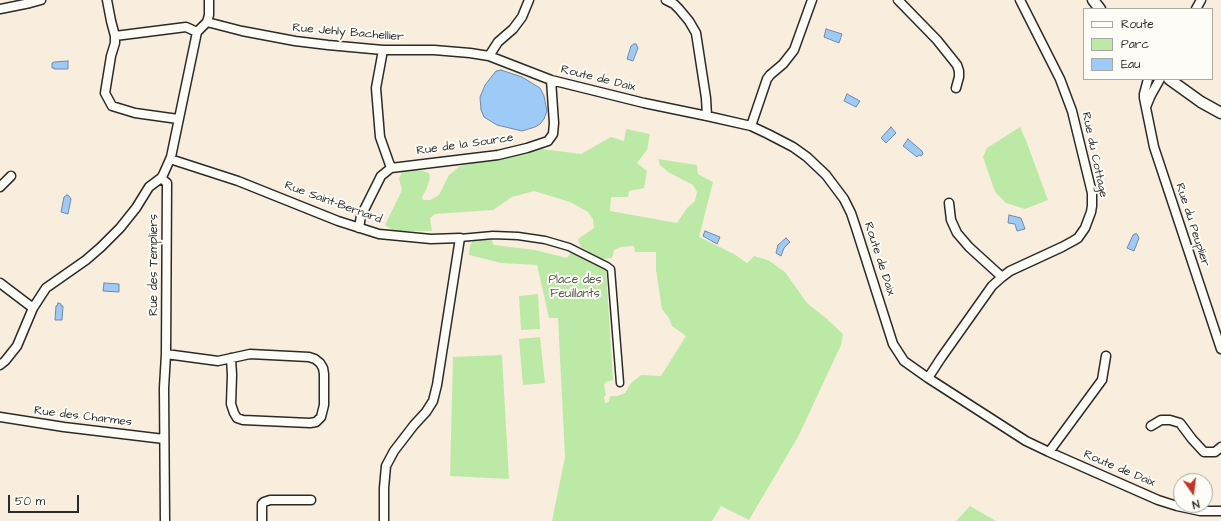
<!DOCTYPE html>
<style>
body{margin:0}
#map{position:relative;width:1221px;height:521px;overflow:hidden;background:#f9eedd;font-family:"Architects Daughter",sans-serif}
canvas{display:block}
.legend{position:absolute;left:1083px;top:8px;width:130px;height:72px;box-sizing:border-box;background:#fdfcf7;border:1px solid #a9a8a5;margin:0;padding:5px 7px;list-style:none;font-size:12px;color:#2b2b2b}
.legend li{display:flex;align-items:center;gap:8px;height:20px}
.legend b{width:20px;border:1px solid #a9a8a5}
.north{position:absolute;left:1173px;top:473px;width:40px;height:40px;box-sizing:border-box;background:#fdfcf7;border:1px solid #a9a8a5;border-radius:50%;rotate:166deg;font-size:11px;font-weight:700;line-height:16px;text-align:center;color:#2b2b2b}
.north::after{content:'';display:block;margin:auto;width:14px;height:18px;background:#c8321e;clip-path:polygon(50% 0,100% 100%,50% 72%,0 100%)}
.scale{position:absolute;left:8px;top:495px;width:71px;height:18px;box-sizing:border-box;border:2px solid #2b2b2b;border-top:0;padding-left:5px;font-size:12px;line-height:14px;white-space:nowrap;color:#2b2b2b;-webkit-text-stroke:3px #fdfcf7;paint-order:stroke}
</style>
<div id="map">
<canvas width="1221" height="521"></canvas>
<ul class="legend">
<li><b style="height:5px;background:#fdfcf7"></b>Route</li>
<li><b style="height:11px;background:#bde9a6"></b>Parc</li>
<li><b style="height:11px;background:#9ecaf8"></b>Eau</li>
</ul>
<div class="north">N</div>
<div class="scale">50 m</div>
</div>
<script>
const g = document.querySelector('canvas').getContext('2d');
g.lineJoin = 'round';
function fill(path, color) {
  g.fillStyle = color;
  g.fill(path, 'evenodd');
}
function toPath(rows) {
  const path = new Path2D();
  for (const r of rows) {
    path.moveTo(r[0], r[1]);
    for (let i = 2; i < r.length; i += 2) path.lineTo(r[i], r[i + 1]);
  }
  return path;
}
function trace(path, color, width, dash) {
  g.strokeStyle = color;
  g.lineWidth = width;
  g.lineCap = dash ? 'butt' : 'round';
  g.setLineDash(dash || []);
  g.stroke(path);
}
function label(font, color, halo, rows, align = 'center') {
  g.font = font + ' "Architects Daughter",sans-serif';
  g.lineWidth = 4;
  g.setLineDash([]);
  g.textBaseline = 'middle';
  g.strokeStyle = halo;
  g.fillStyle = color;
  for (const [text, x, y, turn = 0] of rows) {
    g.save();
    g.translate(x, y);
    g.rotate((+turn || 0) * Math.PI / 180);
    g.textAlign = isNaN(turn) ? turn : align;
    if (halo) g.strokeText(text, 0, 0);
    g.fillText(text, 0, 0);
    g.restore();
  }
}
const green = toPath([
 [1020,127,1027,143,1048,200,1025,209,1006,203,995,192,983,157,987,148],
 [626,129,650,134,647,150,637,163,647,171,644,188,629,191,628,197,611,197,610,211,677,223,687,208,695,201,697,192,693,185,668,172,660,165,658,159,697,165,698,174,713,182,699,237,734,254,747,263,754,256,768,260,785,272,807,303,827,319,843,334,841,345,798,437,749,520,721,506,712,521,552,521,565,457,558,318,549,318,537,265,501,263,469,255,470,245,474,240,491,239,494,245,535,250,567,258,572,251,606,269,613,380,606,382,604,385,606,395,604,397,605,403,609,402,610,396,617,396,625,393,631,383,641,375,661,376,686,336,672,326,669,318,662,309,656,270,656,252,635,252,634,246,621,247,614,250,612,258,602,259,581,247,578,239,594,228,593,219,588,212,570,202,534,191,512,197,493,210,435,214,430,218,432,231,394,231,385,225,402,190,399,179,402,171,420,170,429,173,430,178,426,190,422,197,423,200,430,200,439,195,449,175,460,166,542,149,581,154,611,137,624,141],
 [538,294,540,329,521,330,519,296],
 [540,337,545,383,523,385,519,339],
 [502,355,509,479,450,476,453,357],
 [970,506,996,521,956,521]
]);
const water = toPath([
 [826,29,842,34,839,43,824,37,826,29],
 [634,44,636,44,638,48,633,61,627,59,631,46,634,44],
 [68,61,68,69,54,69,54,68,52,68,52,63,54,62,68,61],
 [501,70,522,77,540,88,544,96,547,111,544,119,540,124,535,127,522,131,497,125,484,117,481,110,480,97,483,90,485,85,496,71,501,70],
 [847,94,860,101,856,107,844,101,847,94],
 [891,127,896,133,886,143,881,138,891,127],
 [908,139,922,151,923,154,921,156,919,155,917,157,903,146,908,139],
 [67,195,69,196,71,199,68,214,61,212,64,197,67,195],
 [1009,215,1021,218,1025,229,1017,231,1015,224,1008,223,1009,215],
 [705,231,720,237,717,244,703,236,705,231],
 [1135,234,1137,234,1139,238,1134,251,1127,248,1133,235,1135,234],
 [786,238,790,242,784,248,781,256,776,253,778,245,786,238],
 [104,283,119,284,119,292,103,291,104,283],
 [58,303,61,304,61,306,63,306,62,320,55,320,56,306,57,306,58,303]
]);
const pedestrian = toPath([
 [460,238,493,235,518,236,545,240,569,247,607,266,611,269,620,383]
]);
const minor = toPath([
 [107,0,111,21,115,36,115,43,111,56,105,93,112,106,135,113,178,119],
 [666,0,674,4,679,9,689,21,696,33,706,98,707,116],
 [898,0,937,40,957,65,959,71,959,77,956,88],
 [0,9,30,3,41,0],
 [1196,9,1201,0],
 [207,22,242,31,295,41,328,45,383,50,434,50,470,53,489,56,551,80,644,103,707,116,751,126,768,134,793,147,807,157,826,175,844,199,851,213,856,228,893,344,904,361,928,378,1026,441,1049,452,1158,500,1177,506,1200,511,1221,511],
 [207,22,209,15,209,0],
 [115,36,186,27,197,32],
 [383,50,376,88,380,137,391,168],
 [489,56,498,42,513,29,522,17,529,0],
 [1148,79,1144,94,1144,98,1154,147,1221,349],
 [1146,107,1151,95,1160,79],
 [751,126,767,79,770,75,783,64,794,50,812,0],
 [170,159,238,181,338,221,379,234,431,239,460,238,437,385,433,401,426,412,414,425,394,451,386,466,384,488,384,521],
 [161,178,167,183,166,354,164,388,165,521],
 [0,187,11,176],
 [949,203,951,220,957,233,969,247,1002,277],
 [359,228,361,216,381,176,391,168,498,155,527,148,548,141,553,134,554,123,551,80],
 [0,283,33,308],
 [166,354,218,361,250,354,309,357,315,359,320,363,323,368,324,374,324,405,321,417,316,422,310,423,243,420,237,418,234,413,231,404,232,375,231,358],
 [0,365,5,361,17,346,33,308,46,288,86,260,101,247,120,228,136,208,149,187,161,178,163,175,171,157,197,32,207,22],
 [928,378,941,358,992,286,1002,277,1010,271,1062,247,1073,241,1078,238,1085,228,1091,212,1092,206,1092,193,1072,111,1060,79,1020,0],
 [0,417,64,427,164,439],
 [1151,426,1161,420,1170,420,1180,423,1192,439,1204,452,1215,452,1221,447],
 [1049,452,1102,380,1106,356],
 [262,521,262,504,264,502,270,500,311,500]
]);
const tertiary = toPath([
 [1093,0,1100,9],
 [1169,79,1201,102,1221,113]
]);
const streetNames = [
 ["Rue Jehly Bachellier",348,33,5],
 ["Route de Daix",598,79,14],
 ["Rue de la Source",465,145,-8],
 ["Rue du Cottage",1094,155,78],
 ["Rue Saint-Bernard",333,203,20],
 ["Rue du Peuplier",1192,225,72],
 ["Route de Daix",879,259,72],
 ["Rue des Templiers",154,265,-90],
 ["Rue des Charmes",83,417,7],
 ["Route de Daix",1119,469,23]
];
const parkNames = [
 ["Place des",575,280],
 ["Feuillants",575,294]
];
fill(green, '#bde9a6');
fill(water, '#9ecaf8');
trace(water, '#708aa6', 1);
trace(pedestrian, '#2b2b2b', 9);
trace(minor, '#2b2b2b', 11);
trace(tertiary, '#2b2b2b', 13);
trace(pedestrian, '#fdfcf7', 6);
trace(minor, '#fdfcf7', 8);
trace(tertiary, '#fdfcf7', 10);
label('12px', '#2b2b2b', '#fdfcf7', streetNames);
label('12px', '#505a4a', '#fdfcf7', parkNames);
</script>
